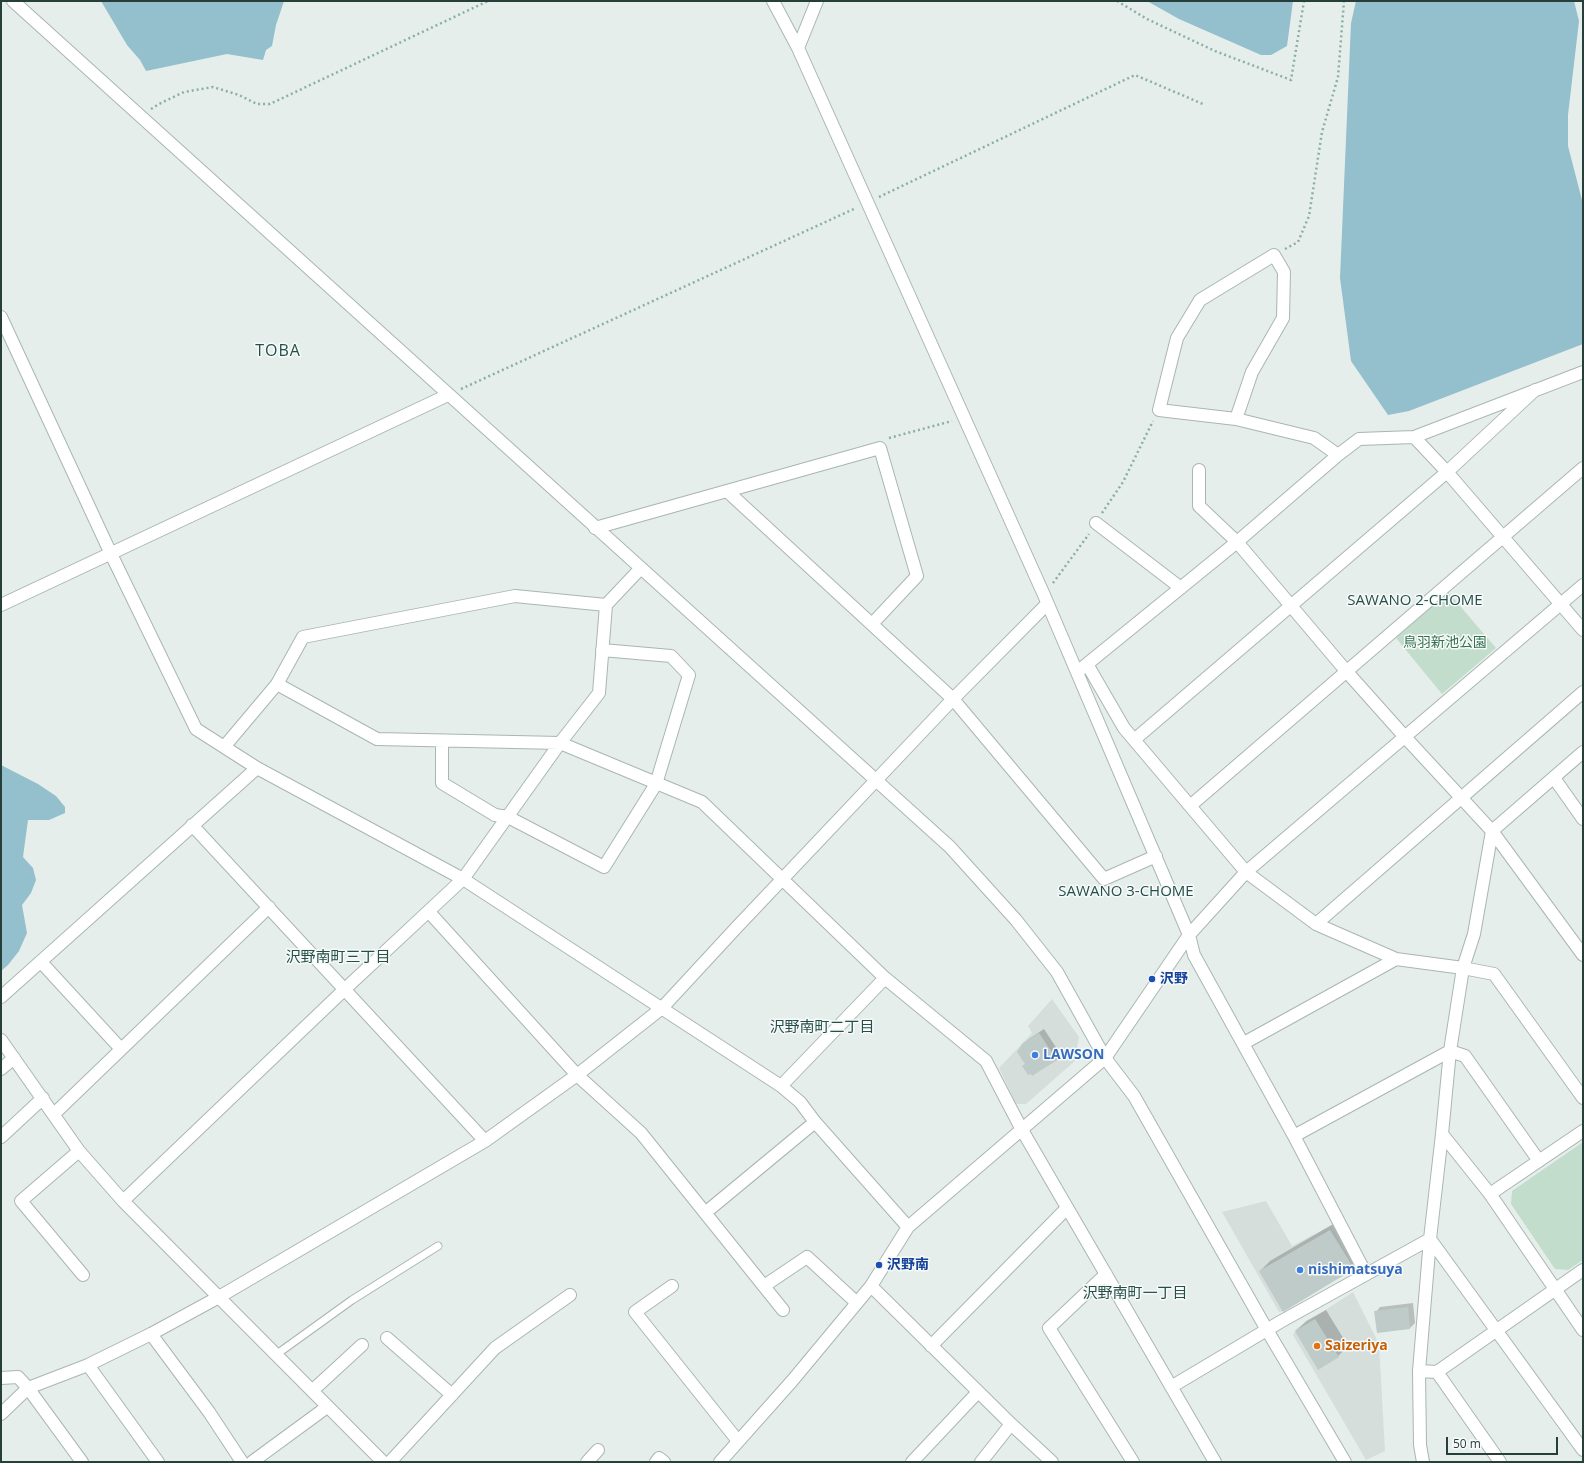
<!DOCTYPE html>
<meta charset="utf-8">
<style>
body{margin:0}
#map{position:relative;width:1584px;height:1463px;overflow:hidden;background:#e6eeeb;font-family:"Open Sans",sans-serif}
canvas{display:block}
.frame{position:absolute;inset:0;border:2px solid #263f3a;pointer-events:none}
.scale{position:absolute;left:1446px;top:1437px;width:112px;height:18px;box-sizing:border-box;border:2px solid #263f3a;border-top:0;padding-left:5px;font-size:12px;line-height:14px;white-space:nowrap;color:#263f3a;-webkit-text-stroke:3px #f7faf9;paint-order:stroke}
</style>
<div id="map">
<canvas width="1584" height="1463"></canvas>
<div class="frame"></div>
<div class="scale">50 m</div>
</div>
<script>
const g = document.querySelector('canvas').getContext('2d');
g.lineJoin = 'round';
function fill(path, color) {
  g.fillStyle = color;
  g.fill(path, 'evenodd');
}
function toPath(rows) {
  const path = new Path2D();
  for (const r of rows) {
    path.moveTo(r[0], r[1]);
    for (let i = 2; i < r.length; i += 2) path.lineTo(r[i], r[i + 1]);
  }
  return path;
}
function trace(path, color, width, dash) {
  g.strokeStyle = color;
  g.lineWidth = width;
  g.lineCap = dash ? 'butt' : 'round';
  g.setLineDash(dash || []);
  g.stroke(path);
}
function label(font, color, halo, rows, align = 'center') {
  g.font = font + ' "Open Sans","Noto Sans JP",sans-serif';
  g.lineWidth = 3;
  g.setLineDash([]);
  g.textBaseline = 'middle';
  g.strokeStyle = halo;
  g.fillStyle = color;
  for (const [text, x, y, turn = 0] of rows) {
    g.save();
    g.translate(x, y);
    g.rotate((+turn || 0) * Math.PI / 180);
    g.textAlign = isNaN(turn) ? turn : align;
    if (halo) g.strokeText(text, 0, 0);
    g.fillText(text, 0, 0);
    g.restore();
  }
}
const built = toPath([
 [1052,999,1079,1037,1075,1061,1026,1104,1016,1104,999,1068,1032,1033,1028,1026],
 [1266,1201,1292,1246,1332,1225,1353,1265,1353,1270,1284,1311,1279,1312,1222,1212],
 [1353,1292,1379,1344,1385,1451,1366,1460,1293,1335,1296,1329]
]);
const green = toPath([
 [1448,592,1496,648,1442,694,1396,638],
 [1583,1142,1583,1260,1568,1270,1555,1269,1511,1204,1512,1191]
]);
const water = toPath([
 [101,1,284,1,276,25,272,46,266,50,263,60,227,54,146,71,140,60,127,45],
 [1147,1,1293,1,1287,46,1271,55,1261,55,1179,19],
 [1356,1,1574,1,1579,21,1568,115,1568,146,1583,204,1583,344,1409,411,1388,415,1351,361,1340,278,1351,23],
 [1,765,38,784,56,796,65,807,65,813,49,820,28,820,23,857,33,868,36,880,31,893,22,905,27,933,19,951,8,965,1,971]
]);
const shadow = toPath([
 [1044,1029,1061,1055,1057,1060,1033,1074,1026,1064,1024,1044,1029,1039],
 [1340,1220,1362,1259,1352,1269,1284,1310,1260,1271,1270,1261],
 [1413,1303,1415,1323,1410,1328,1378,1332,1376,1312,1380,1307],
 [1326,1310,1348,1346,1338,1356,1296,1331,1306,1321]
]);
const building = toPath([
 [1039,1033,1057,1060,1032,1076,1031,1074,1028,1075,1022,1066,1025,1064,1017,1052,1023,1043],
 [1330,1230,1353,1267,1351,1268,1352,1270,1283,1312,1259,1271],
 [1408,1307,1410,1329,1377,1333,1374,1311],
 [1315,1319,1339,1357,1318,1370,1295,1331]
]);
const path = toPath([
 [1117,1,1147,19,1215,51,1291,80,1304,1],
 [151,109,159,104,184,92,213,87,239,95,257,104,270,104,488,1],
 [879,197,1135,75,1203,104],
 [1285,249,1298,242,1309,216,1322,132,1338,77,1344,1],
 [461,389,856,208],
 [889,438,952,421],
 [1102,513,1123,482,1153,421],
 [1053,583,1089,534]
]);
const service = toPath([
 [277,1354,352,1300,438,1246]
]);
const minor = toPath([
 [773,1,798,48,1044,595,1189,935,1194,955,1294,1136,1366,1274],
 [798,48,817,1],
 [1,317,111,554,196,729,257,768,463,879,781,1086,800,1102,815,1122,908,1227],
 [1236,419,1252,372,1283,318,1284,272,1274,255,1200,300,1177,338,1159,410,1236,419,1314,438,1338,455],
 [1414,437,1583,372],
 [1199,470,1199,506,1237,542,1347,672,1405,737,1492,831,1583,955],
 [727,491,953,699,1104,879,1156,856],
 [1096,523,1181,588],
 [595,528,880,448,917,576,872,624],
 [1,605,448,395],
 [1087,664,1124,728,1246,872,1316,924,1396,959,1463,968,1494,974,1583,1098],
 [1081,669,1237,542,1338,455,1359,439,1414,437,1447,472,1583,630],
 [277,684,377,739,560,743,599,693,606,605,640,569],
 [1134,740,1447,472,1535,390],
 [442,741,442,783,495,815,508,817,604,867,656,784,689,675,671,656,602,650],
 [224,747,277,684,303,637,515,596,606,605],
 [1554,778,1583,819],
 [1190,806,1583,468],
 [192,825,485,1141],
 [429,912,577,1075,641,1133,783,1310],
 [1316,924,1583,692],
 [41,962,121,1049],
 [1,997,257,768],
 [1,1040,79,1151,123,1201,383,1462],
 [1244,1043,1396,959],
 [1,1069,14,1058],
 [781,1086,885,978],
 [54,1114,269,907],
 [1583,1131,1490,1194,1583,1330],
 [1442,1134,1490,1194],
 [1294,1136,1450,1051,1465,1056,1539,1161],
 [1,1137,43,1098],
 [79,1151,21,1201,83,1275],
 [123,1201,345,989,463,879,560,743,702,802,885,978,986,1061,1022,1130,1215,1462],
 [705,1213,815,1122],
 [1106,1274,1049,1328,1133,1462],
 [672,1286,635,1312,738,1441],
 [764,1286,807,1257,857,1303],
 [871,1286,1011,1424,981,1462],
 [387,1338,452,1395],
 [931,1346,1067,1208],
 [88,1365,158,1462],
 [1419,1371,1437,1372,1583,1270],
 [1437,1372,1500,1462],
 [1,1378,18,1377,28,1388,82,1462],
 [1171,1387,1280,1322,1430,1239,1583,1450],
 [312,1391,362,1345],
 [1,1414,28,1388,88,1365,151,1334,219,1297,485,1141,577,1075,662,1008,736,928,953,699,1047,604],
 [1011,1424,1052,1462],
 [252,1462,327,1407],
 [390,1462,495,1348,570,1295],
 [587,1462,598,1450],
 [656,1462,659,1458,664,1462],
 [720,1462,792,1381,871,1286,908,1227,1105,1058,1189,935,1246,872,1583,585],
 [912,1462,978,1392],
 [1423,1462,1420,1445,1419,1371,1430,1239,1442,1134,1450,1051,1463,968,1474,934,1492,831,1583,752]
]);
const tertiary = toPath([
 [13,1,950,847,1016,920,1057,972,1105,1058,1134,1096,1267,1330,1345,1462],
 [151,1334,209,1412,242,1462]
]);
const markers = [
 [1152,979,4,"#1a4fb4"],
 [1035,1055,4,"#3f7fe0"],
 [879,1265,4,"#1a4fb4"],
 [1300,1270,4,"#3f7fe0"],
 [1317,1346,4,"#e8710a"]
];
const parkNames = [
 ["鳥羽新池公園",1445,643]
];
const transitNames = [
 ["沢野",1160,979],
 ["沢野南",887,1265]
];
const shopNames = [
 ["LAWSON",1043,1055],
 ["nishimatsuya",1308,1270]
];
const foodNames = [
 ["Saizeriya",1325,1346]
];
const neighbourhoodNames = [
 ["SAWANO 2-CHOME",1415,601],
 ["SAWANO 3-CHOME",1126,892],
 ["沢野南町三丁目",338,958],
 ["沢野南町二丁目",822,1028],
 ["沢野南町一丁目",1135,1294]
];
const quarterNames = [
 ["TOBA",278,351]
];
fill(built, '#d5deda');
fill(green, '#c2ddcb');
fill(water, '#94bfcd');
fill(shadow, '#0003');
fill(building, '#bfcbc8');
trace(service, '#a9b6b2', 9);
trace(minor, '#a9b6b2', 14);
trace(tertiary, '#a9b6b2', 14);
trace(path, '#8aafa6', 2.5, [2, 3]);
trace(service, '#fff', 7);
trace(minor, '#fff', 12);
trace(tertiary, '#fff', 12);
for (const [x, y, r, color] of markers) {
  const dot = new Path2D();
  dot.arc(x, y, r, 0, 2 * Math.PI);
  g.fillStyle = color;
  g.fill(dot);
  trace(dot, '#f7faf9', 1.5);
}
label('14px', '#347252', '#f7faf9', parkNames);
label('bold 14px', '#164399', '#f7faf9', transitNames, 'left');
label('bold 14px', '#366cbe', '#f7faf9', shopNames, 'left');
label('bold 14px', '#c56008', '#f7faf9', foodNames, 'left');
label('15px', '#245049', '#f7faf9', neighbourhoodNames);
g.letterSpacing = '1px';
label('16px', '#245049', '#f7faf9', quarterNames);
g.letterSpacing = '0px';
</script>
